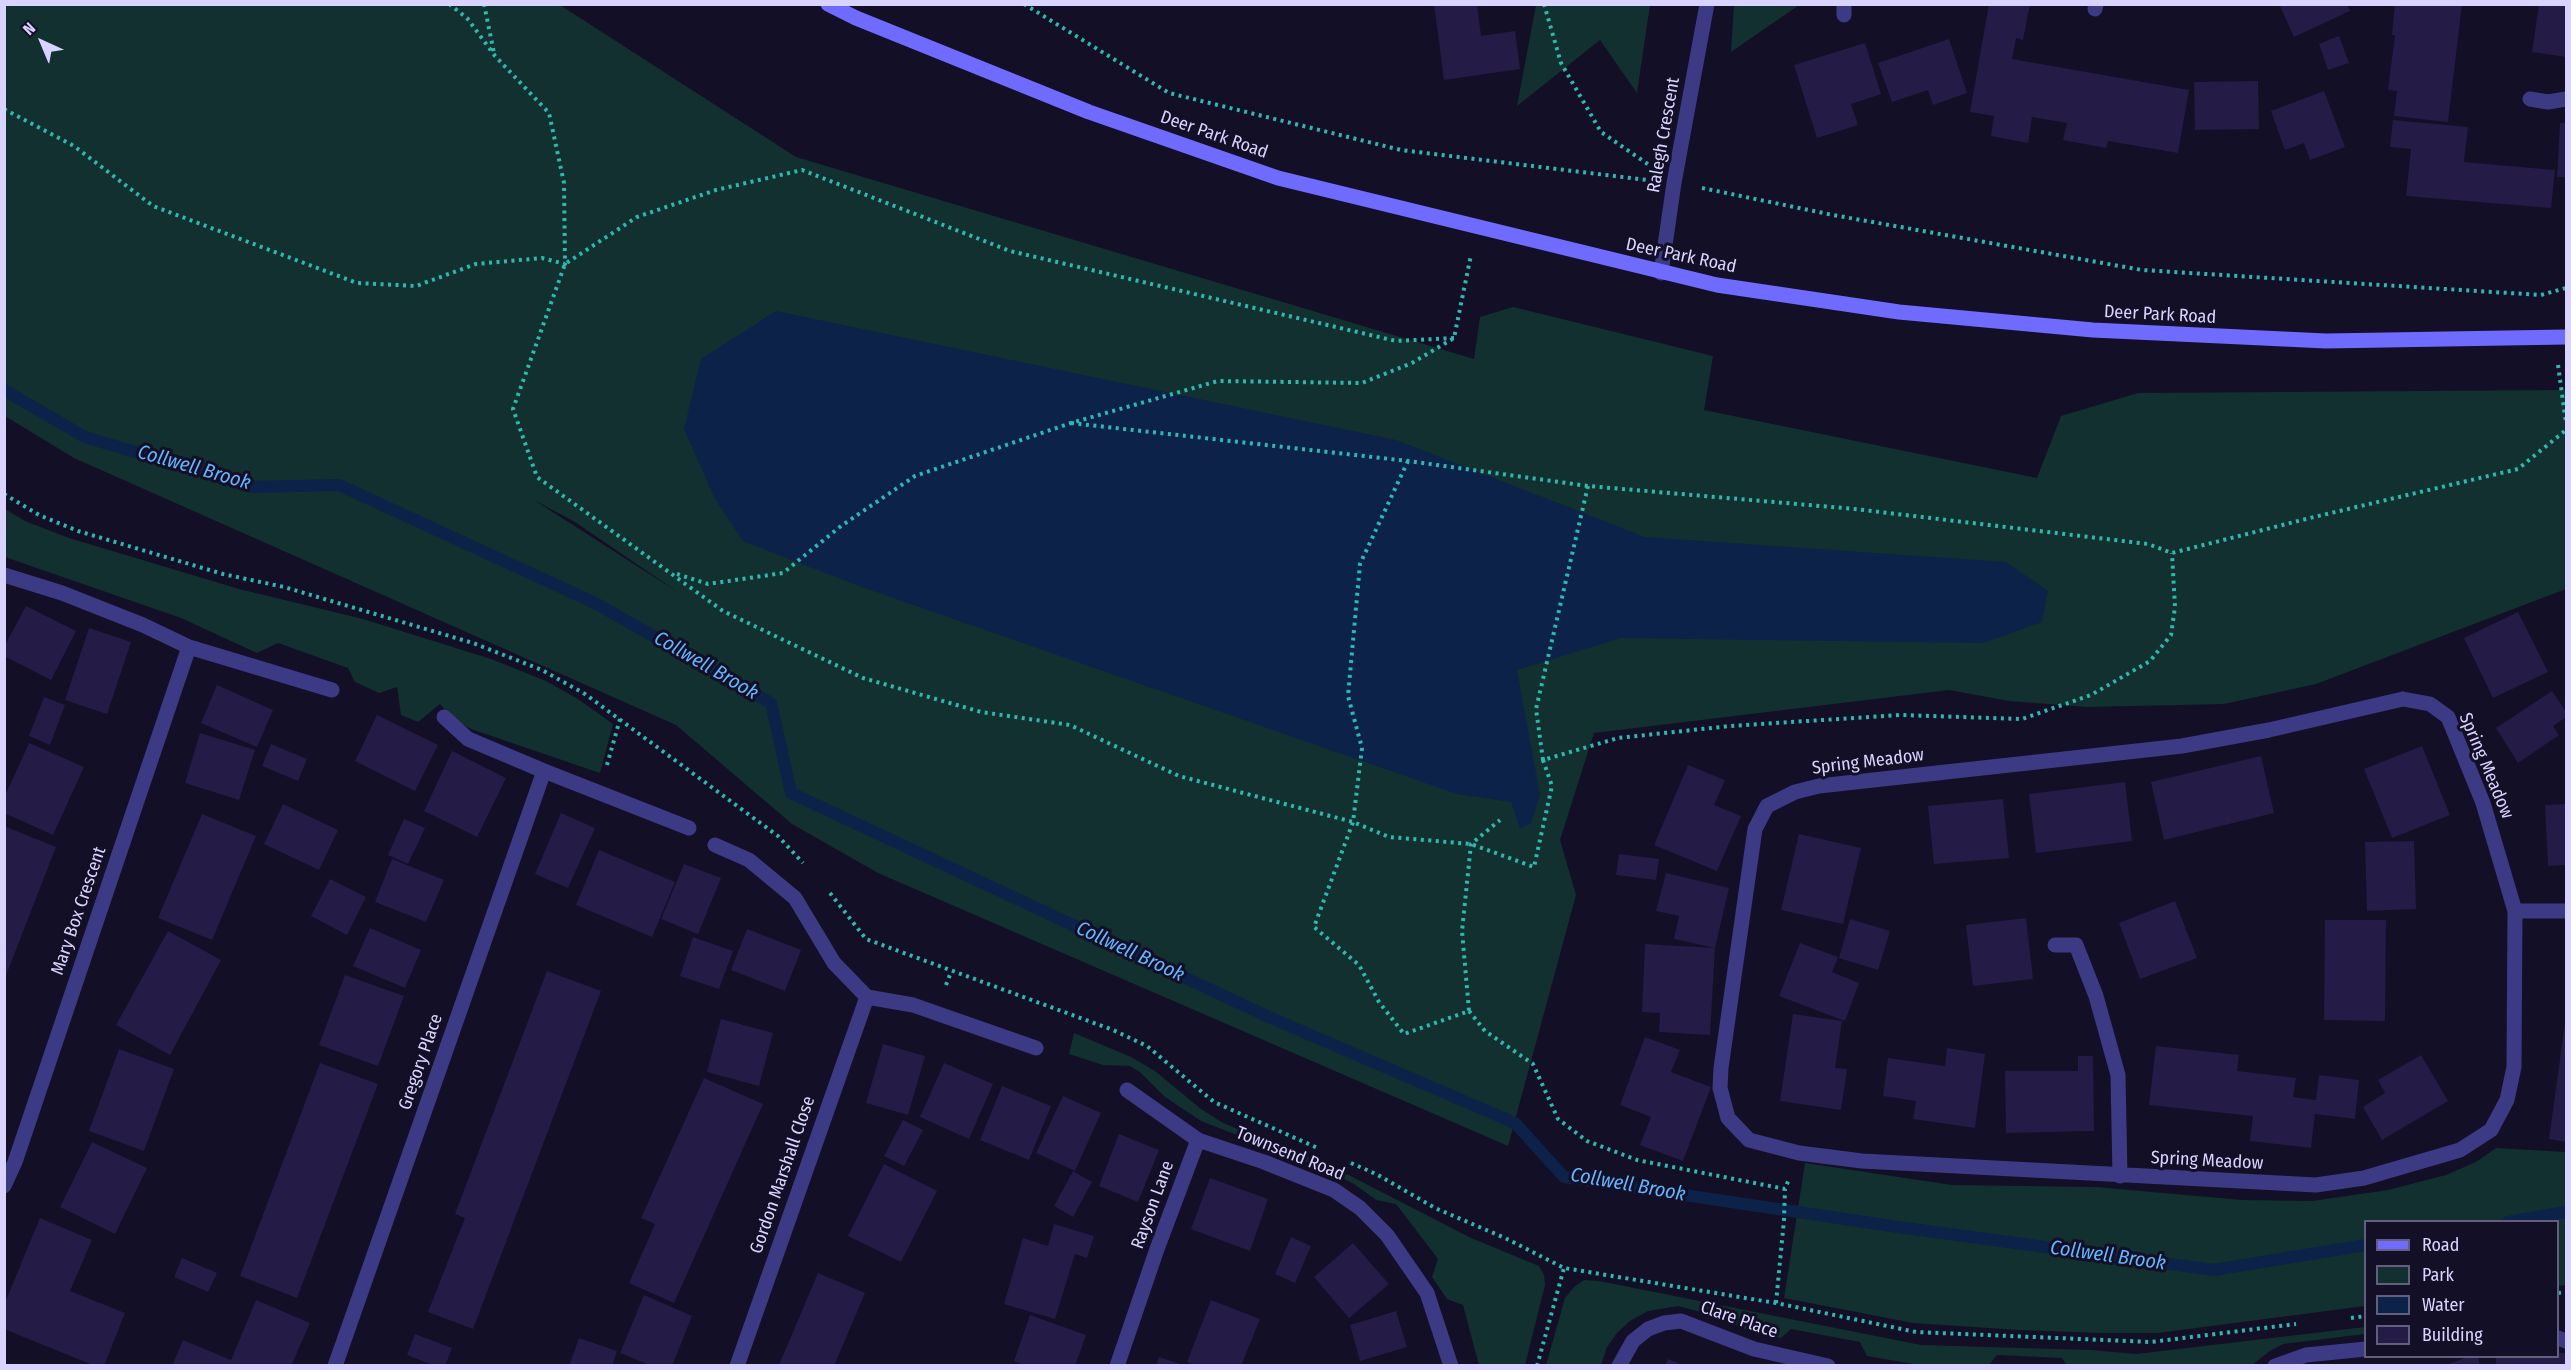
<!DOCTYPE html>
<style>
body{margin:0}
#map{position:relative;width:2571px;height:1370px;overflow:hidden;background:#130f26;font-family:"Fira Sans Condensed",sans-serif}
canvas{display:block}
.frame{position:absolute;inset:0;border:6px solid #d9d4ff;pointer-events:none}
.legend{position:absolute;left:2364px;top:1220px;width:195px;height:138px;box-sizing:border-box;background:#130f26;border:2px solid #625e7d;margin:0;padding:8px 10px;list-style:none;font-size:18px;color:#d9d4ff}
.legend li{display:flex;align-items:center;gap:12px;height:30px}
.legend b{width:30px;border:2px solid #625e7d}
.north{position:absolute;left:12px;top:12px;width:60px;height:60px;-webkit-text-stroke:4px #130f26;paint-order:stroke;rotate:316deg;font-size:16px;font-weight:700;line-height:24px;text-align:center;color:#d9d4ff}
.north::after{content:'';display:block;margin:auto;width:21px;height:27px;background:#d9d4ff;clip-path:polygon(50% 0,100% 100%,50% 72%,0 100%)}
</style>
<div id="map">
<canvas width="2571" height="1370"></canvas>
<div class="frame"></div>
<ul class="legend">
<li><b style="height:8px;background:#6f6bff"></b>Road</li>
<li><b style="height:16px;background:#12302f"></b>Park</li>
<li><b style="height:16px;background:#0c2248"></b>Water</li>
<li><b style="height:16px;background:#241b47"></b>Building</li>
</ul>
<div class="north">N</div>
</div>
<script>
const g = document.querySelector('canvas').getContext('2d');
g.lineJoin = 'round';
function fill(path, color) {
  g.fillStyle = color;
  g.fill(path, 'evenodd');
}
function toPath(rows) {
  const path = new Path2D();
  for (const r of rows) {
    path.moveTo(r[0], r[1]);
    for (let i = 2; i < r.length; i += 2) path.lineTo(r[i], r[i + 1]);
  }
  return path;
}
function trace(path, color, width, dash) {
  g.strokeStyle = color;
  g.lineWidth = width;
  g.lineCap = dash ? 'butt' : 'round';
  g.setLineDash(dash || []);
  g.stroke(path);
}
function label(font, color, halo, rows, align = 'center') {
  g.font = font + ' "Fira Sans Condensed",sans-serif';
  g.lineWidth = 6;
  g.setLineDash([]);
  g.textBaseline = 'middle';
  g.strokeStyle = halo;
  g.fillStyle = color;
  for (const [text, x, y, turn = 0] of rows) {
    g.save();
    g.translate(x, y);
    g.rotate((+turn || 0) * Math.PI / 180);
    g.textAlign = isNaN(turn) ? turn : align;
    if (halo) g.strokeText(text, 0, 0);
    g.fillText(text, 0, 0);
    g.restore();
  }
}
const green = toPath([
 [4,5,560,5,796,157,1474,359,1480,317,1513,307,1713,356,1704,410,2037,478,2061,416,2138,393,2566,390,2566,589,2316,684,2224,704,2087,707,2009,701,1949,690,1594,733,1560,840,1576,895,1508,1146,878,873,792,824,676,725,74,458,5,416],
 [534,500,575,522,679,593],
 [1536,5,1650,5,1637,93,1600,40,1517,106],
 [1734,5,1734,4,1799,5,1731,52],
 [5,509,25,521,69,538,239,589,363,619,491,659,546,681,578,699,613,724,600,773,471,729,454,720,440,704,418,722,401,715,397,687,379,693,355,682,348,668,278,643,257,653,181,618,5,557],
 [1074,1033,1131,1057,1155,1071,1201,1109,1223,1123,1333,1167,1471,1238,1539,1266,1544,1275,1545,1285,1525,1365,1479,1365,1463,1305,1447,1299,1432,1277,1438,1259,1396,1204,1376,1200,1354,1184,1329,1171,1201,1121,1165,1097,1140,1072,1130,1066,1103,1065,1069,1054],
 [2496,1148,2566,1152,2566,1285,2558,1286,2558,1222,2366,1222,2365,1306,2158,1333,2101,1333,2019,1330,1913,1323,1784,1298,1805,1163,1952,1185,2096,1187,2242,1200,2312,1201,2388,1190,2446,1175,2476,1162],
 [1584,1280,1599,1281,1921,1345,2091,1350,2136,1354,2365,1327,2365,1334,2283,1344,2270,1351,2252,1365,2067,1366,2062,1358,1997,1355,1989,1365,1925,1366,1867,1356,1860,1342,1791,1329,1781,1338,1752,1332,1712,1315,1678,1306,1648,1311,1630,1321,1617,1333,1607,1347,1601,1365,1546,1365,1565,1298,1574,1287]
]);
const water = toPath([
 [776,311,1396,440,1645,537,2006,562,2048,591,2042,622,1983,643,1621,638,1517,670,1540,795,1531,823,1520,829,1511,802,1457,794,856,585,743,541,715,499,684,429,701,359]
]);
const stream = toPath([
 [4,390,85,437,252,487,339,485,595,603,771,703,791,793,1271,1018,1515,1123,1564,1177,1898,1227,2214,1270,2366,1245],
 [2508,1222,2566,1212]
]);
const building = toPath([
 [1434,4,1477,4,1481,36,1515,31,1520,69,1444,80],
 [1989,4,2030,4,2023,40,2016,38,2012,59,2189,90,2178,153,2108,141,2106,148,2063,140,2067,123,2032,117,2028,143,1991,136,1994,116,1970,112],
 [2279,4,2347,4,2350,11,2294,37],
 [2395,4,2462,4,2448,122,2394,116,2397,91,2388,90,2395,35,2392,35],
 [2539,4,2566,4,2566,57,2532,52],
 [2339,36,2349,63,2328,70,2319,44],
 [1949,39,1967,93,1933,105,1928,90,1892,102,1878,63],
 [1865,43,1881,94,1851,104,1858,125,1817,138,1794,65],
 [2258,81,2259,129,2195,130,2194,82],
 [2324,91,2345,147,2310,160,2304,143,2285,150,2271,111],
 [2393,120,2468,127,2464,162,2555,170,2551,208,2406,196,2411,149,2390,147],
 [2560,123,2566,123,2566,177,2557,177],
 [26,606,76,631,51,680,4,656,4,647],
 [2518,612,2548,672,2493,698,2464,638],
 [89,628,131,642,107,714,65,700],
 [217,685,273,710,257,747,201,723],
 [2552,691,2566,712,2566,717,2553,726,2559,735,2518,763,2496,728],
 [44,697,65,705,50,745,29,736],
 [377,715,438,745,415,791,355,761],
 [200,733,255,750,239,800,185,783],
 [29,743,84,767,53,835,4,813,4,798],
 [271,744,307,759,298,781,262,766],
 [2422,746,2450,815,2392,838,2364,769],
 [452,751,506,778,477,837,424,811],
 [2261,756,2274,813,2164,840,2151,782],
 [1688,765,1725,780,1714,805,1741,816,1717,871,1654,845],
 [2125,782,2132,841,2036,853,2029,794],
 [2003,799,2009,858,1934,864,1928,806],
 [283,804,338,830,319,870,264,844],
 [2566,804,2566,865,2548,866,2545,805],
 [561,813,595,828,568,888,535,874],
 [202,814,256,836,212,940,158,918],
 [404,819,425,828,408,864,388,855],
 [4,826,56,847,5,978,4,978],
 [1799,834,1861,848,1843,924,1781,910],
 [2414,841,2416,909,2367,911,2365,842],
 [599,850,675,882,652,937,576,905],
 [1619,854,1659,859,1656,880,1616,875],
 [392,859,444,880,426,922,375,902],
 [684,864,721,878,698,934,661,919],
 [1666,873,1729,888,1715,948,1674,939,1679,916,1656,911],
 [330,879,366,897,347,935,311,916],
 [2175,901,2197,958,2140,979,2119,923],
 [2026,918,2033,979,1973,986,1966,925],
 [1850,919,1890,931,1878,970,1839,958],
 [2325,920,2386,920,2385,1021,2324,1020],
 [370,928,421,950,405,988,353,966],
 [747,929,801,950,785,991,731,970],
 [168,931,221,960,170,1055,116,1025],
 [693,937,733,951,719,989,680,976],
 [1800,943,1838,957,1832,972,1859,983,1845,1021,1779,996],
 [1645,944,1715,948,1710,1035,1659,1032,1660,1013,1642,1012],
 [547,971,601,991,473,1329,428,1312,465,1218,455,1214],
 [345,975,404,996,378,1066,319,1045],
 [1793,1014,1842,1021,1835,1068,1847,1069,1841,1110,1780,1101],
 [721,1019,773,1033,759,1086,707,1072],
 [2565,1023,2566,1023,2566,1142,2549,1139],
 [1645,1037,1680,1050,1671,1072,1711,1087,1683,1161,1640,1145,1651,1117,1620,1105],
 [883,1044,925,1056,908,1115,866,1103],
 [2156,1046,2239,1055,2237,1071,2296,1078,2293,1097,2316,1100,2319,1075,2359,1080,2355,1119,2315,1114,2311,1148,2250,1141,2253,1116,2149,1105],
 [1947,1048,1985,1054,1975,1128,1913,1119,1916,1101,1883,1096,1888,1058,1945,1066],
 [119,1049,174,1069,144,1151,89,1131],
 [2421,1055,2448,1101,2382,1140,2363,1107,2385,1093,2378,1080],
 [2078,1056,2093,1056,2094,1131,2006,1133,2005,1071,2078,1071],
 [320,1063,378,1084,297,1298,240,1276],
 [944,1063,993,1084,969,1139,920,1117],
 [704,1078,763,1104,674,1303,629,1283,655,1224,641,1218],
 [1002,1086,1051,1106,1029,1160,980,1140],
 [1063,1096,1101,1113,1075,1171,1036,1153],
 [903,1120,923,1130,904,1166,884,1156],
 [1119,1134,1159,1150,1138,1202,1099,1186],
 [92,1142,147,1168,115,1234,60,1207],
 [884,1164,937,1191,901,1262,848,1236],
 [1073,1171,1092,1182,1073,1217,1054,1206],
 [1210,1178,1268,1199,1250,1251,1191,1229],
 [40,1218,92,1240,70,1291,125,1313,104,1366,95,1366,4,1329,4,1305],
 [1054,1224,1094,1236,1087,1258,1075,1254,1055,1319,1004,1304,1023,1238,1048,1246],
 [1291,1237,1311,1246,1295,1283,1275,1274],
 [1353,1243,1389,1284,1349,1318,1314,1277],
 [182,1258,217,1273,208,1292,174,1277],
 [818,1273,865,1293,834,1366,781,1366,779,1365],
 [644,1295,692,1316,672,1366,652,1366,620,1353],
 [256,1300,310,1323,291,1366,172,1366,183,1340,231,1360],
 [1211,1300,1260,1319,1241,1366,1197,1366,1187,1362],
 [1396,1311,1407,1347,1360,1361,1350,1325],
 [1030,1315,1086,1335,1075,1366,1026,1366,1014,1361],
 [415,1334,452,1348,445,1366,435,1366,407,1355],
 [579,1338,617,1351,612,1366,569,1366],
 [2558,1353,2566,1353,2566,1366,2496,1366,2496,1356,2558,1356],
 [2470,1356,2478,1356,2480,1366,2443,1366],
 [1159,1357,1183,1365,1182,1366,1156,1366],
 [1668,1359,1683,1365,1683,1366,1665,1366]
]);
const path = toPath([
 [484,4,494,53],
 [1024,4,1169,93,1401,150,1647,180],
 [1544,4,1561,63,1601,132,1649,165],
 [4,109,74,146,153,206,357,283,416,286,476,264,542,258,565,264,564,183,549,113,495,56,467,18,449,4],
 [1702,188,1833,215,2142,270,2541,295,2566,288],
 [1454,338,1396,341,1010,251,802,170,716,190,637,217,565,264,513,409,537,477,723,611,863,678,981,712,1070,725,1179,776,1353,822,1389,837,1471,844,1534,867,1552,786,1543,760,1618,738,1730,726,1900,715,2022,719,2091,695,2150,661,2171,635,2175,607,2172,553],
 [2558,365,2566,423],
 [1071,423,1408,461,1588,486,1855,509,2148,544,2172,553,2314,517,2518,469,2566,430],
 [1408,461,1360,564,1348,696,1362,748,1353,822,1314,927,1359,965,1379,1002,1404,1034,1469,1011,1462,931,1471,844,1500,820],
 [4,494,39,515,78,531,223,574,284,587,473,643,542,670,585,694,778,836,803,863],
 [677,574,708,584,783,573,841,526,915,476,1071,423,1218,381,1362,383,1412,363,1454,338,1471,255],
 [1543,760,1536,709,1588,486],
 [607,765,620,719],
 [830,893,866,939,1113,1030,1147,1046,1214,1102,1320,1149],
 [946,985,951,972],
 [1469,1011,1485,1031,1533,1064,1558,1119,1587,1141,1637,1160,1785,1189,1789,1179],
 [1351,1163,1376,1174,1435,1208,1505,1238,1564,1268,1776,1303,1916,1332,2151,1342,2296,1324],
 [2558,1293,2566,1292],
 [1776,1303,1784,1220,1785,1189],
 [2351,1318,2366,1316],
 [1537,1366,1564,1268]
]);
const street = toPath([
 [1844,4,1844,15],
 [2095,9,2096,4],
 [2530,99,2548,102,2566,99],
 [1661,273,1674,183,1707,4],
 [4,575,62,593,143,625,189,647,332,690],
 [2403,699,2430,704,2448,717,2483,803,2515,911,2514,1067,2507,1100,2491,1130,2460,1150,2364,1178,2316,1185,1862,1161,1799,1153,1749,1140,1728,1118,1720,1088,1721,1068,1755,829,1767,806,1795,792,1819,786,2182,746,2269,730,2403,699],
 [444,717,468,739,544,771],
 [715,845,749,860,795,898,834,963,867,997],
 [2515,911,2566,911],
 [2055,945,2076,945,2096,996,2118,1075,2120,1176],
 [1198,1140,1264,1162,1334,1190,1360,1208,1387,1235,1427,1293,1451,1366],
 [4,1186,15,1162,189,647],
 [2558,1338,2566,1341],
 [335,1366,544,771,689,828],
 [737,1366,867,997,913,1005,1036,1048],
 [1117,1366,1157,1249,1198,1140,1127,1090],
 [1619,1366,1633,1341,1648,1329,1664,1323,1681,1321,1754,1349,1828,1366],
 [2275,1366,2306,1355,2366,1349]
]);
const secondary = toPath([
 [828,4,856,18,1089,112,1278,178,1717,285,1899,312,2093,330,2326,341,2566,337]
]);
const streetNames = [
 ["Deer Park Road",1214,135,19],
 ["Ralegh Crescent",1664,135,-80],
 ["Deer Park Road",1681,256,12],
 ["Deer Park Road",2160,315,3],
 ["Spring Meadow",1868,762,-7],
 ["Spring Meadow",2486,766,67],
 ["Mary Box Crescent",79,911,-71],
 ["Gregory Place",421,1062,-71],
 ["Townsend Road",1290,1154,22],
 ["Spring Meadow",2207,1161,3],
 ["Gordon Marshall Close",783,1175,-71],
 ["Rayson Lane",1153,1205,-70],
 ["Clare Place",1739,1320,19]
];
const waterNames = [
 ["Collwell Brook",194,468,16],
 ["Collwell Brook",706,666,30],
 ["Collwell Brook",1130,952,25],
 ["Collwell Brook",1628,1185,10],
 ["Collwell Brook",2108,1256,8]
];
fill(green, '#12302f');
fill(water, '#0c2248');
trace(stream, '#0c2248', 12);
fill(building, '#241b47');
trace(path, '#2fb8b0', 4, [3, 4.5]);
trace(street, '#3d3a85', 15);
trace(secondary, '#6f6bff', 15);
label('18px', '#d9d4ff', '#130f26', streetNames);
label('italic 20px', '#62b6ff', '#130f26', waterNames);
</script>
